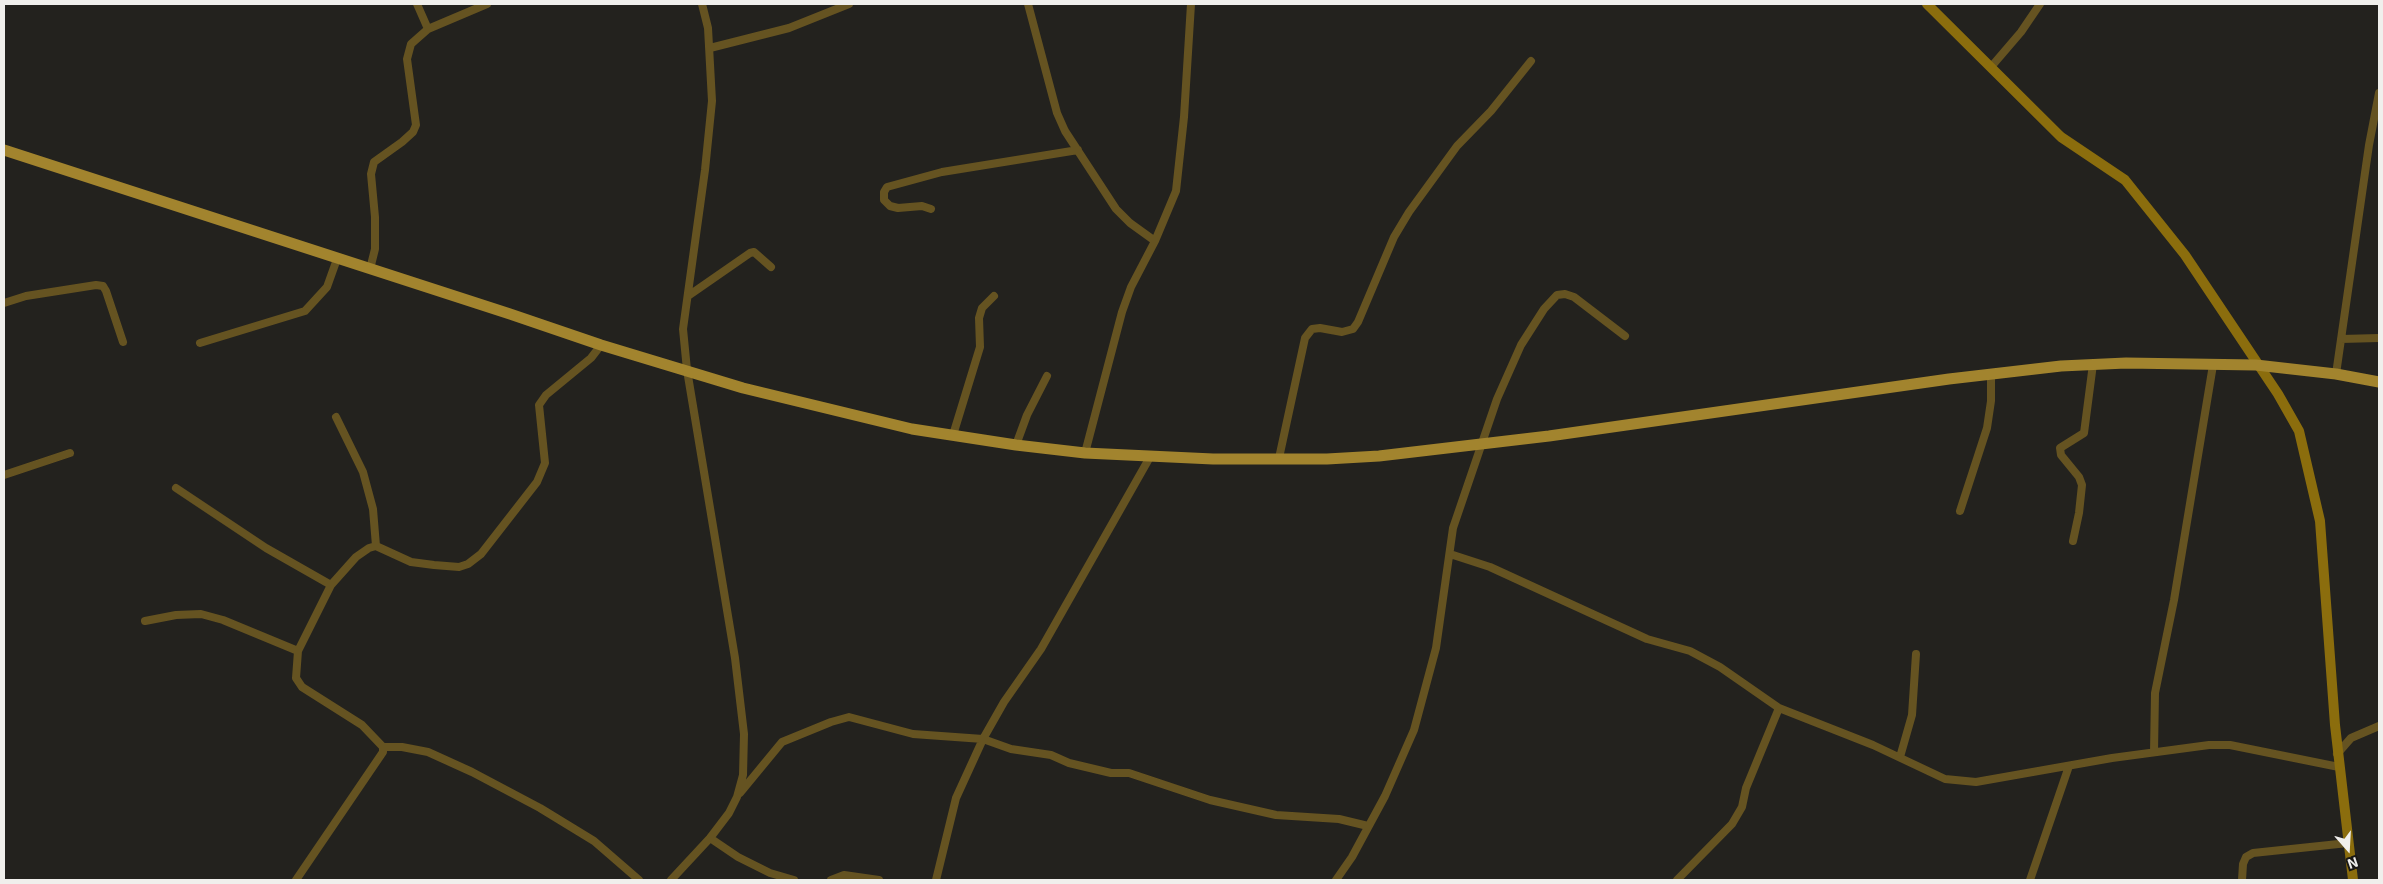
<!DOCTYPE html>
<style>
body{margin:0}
#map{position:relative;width:2383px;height:884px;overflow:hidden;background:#23221e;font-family:"Exo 2",sans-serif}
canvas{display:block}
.frame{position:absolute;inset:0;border:5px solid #f0efec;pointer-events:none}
.north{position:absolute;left:2323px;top:824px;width:50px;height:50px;-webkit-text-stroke:4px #191815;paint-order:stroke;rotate:161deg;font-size:14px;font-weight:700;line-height:20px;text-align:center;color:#f0efec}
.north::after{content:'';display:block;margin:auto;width:18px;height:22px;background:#f0efec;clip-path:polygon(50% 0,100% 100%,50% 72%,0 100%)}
</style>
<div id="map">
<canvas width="2383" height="884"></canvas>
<div class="frame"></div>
<div class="north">N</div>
</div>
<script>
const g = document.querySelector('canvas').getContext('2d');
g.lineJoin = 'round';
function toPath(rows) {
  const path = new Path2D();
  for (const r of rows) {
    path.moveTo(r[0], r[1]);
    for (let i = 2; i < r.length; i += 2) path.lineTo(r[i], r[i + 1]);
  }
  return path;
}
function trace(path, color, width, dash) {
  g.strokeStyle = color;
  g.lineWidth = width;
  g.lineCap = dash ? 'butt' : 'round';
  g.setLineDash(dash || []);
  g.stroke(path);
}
const street = toPath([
 [417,4,428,29],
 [1028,4,1057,113,1065,131,1116,209,1130,223,1155,241],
 [710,48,789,28,849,4],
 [1991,67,2021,32,2040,4],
 [931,209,922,206,898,208,890,206,884,200,884,192,887,187,942,172,1078,150],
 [370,269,375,249,375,217,371,174,374,162,402,142,413,132,416,125,407,59,411,44,428,29,487,4],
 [688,296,750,253,754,252,771,267],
 [4,303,26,296,96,285,103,286,106,291,123,342],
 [2341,339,2379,338],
 [200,343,305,311,327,287,337,259],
 [2336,374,2369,145,2379,93],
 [336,417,363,472,373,509,376,546],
 [953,435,980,347,979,318,982,308,994,296],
 [1016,445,1027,415,1047,376],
 [1085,453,1122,312,1131,287,1155,241,1176,191,1184,117,1191,4],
 [1279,458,1305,338,1312,329,1320,328,1342,332,1353,329,1358,322,1394,237,1409,212,1457,146,1491,111,1531,61],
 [4,475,70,453],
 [176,488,266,548,331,585],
 [1960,511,1987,428,1991,401,1991,374],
 [2073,541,2079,513,2082,485,2079,477,2061,455,2060,448,2084,433,2093,364],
 [1450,554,1490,567,1647,639,1690,651,1720,667,1779,708,1873,745,1945,779,1976,782,2112,758,2209,745,2230,745,2339,767],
 [145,621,176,615,201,614,223,620,298,651],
 [383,747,362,725,302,687,296,678,298,651,331,585,356,557,369,548,376,546,411,562,434,565,459,567,468,564,481,554,537,482,545,463,539,405,546,395,591,358,601,345],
 [383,747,402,747,428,752,472,772,540,808,594,841,639,880],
 [2154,752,2155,693,2174,600,2213,365],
 [2337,754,2351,738,2379,726],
 [1900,757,1912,715,1916,654],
 [740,793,782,742,831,722,849,717,913,734,983,739,1011,749,1051,755,1069,763,1111,773,1129,773,1210,800,1276,815,1339,819,1368,826],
 [710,838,738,857,770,873,794,880],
 [296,880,383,752,383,747],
 [671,880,710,838,729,813,737,797,743,775,744,734,735,658,687,370,683,329,705,170,712,101,708,28,702,4],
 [831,880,844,875,879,880],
 [936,880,956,798,983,739,1004,702,1041,649,1150,457],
 [1336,880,1352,857,1385,796,1414,730,1436,648,1453,528,1497,399,1521,345,1544,309,1557,295,1565,294,1574,297,1625,336],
 [1677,880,1732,824,1742,807,1746,788,1779,708],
 [2030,880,2069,766],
 [2242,880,2243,864,2246,857,2253,853,2348,843]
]);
const secondary = toPath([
 [1927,4,2061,137,2125,180,2185,255,2278,394,2299,431,2320,521,2335,725,2353,880]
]);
const primary = toPath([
 [4,150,510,314,601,345,743,388,912,429,1016,445,1085,453,1213,459,1327,459,1379,456,1549,436,1949,379,2061,366,2126,363,2256,365,2336,374,2379,382]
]);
trace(street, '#655321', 8);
trace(secondary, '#8b6d0d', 10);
trace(primary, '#a2842e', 11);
</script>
